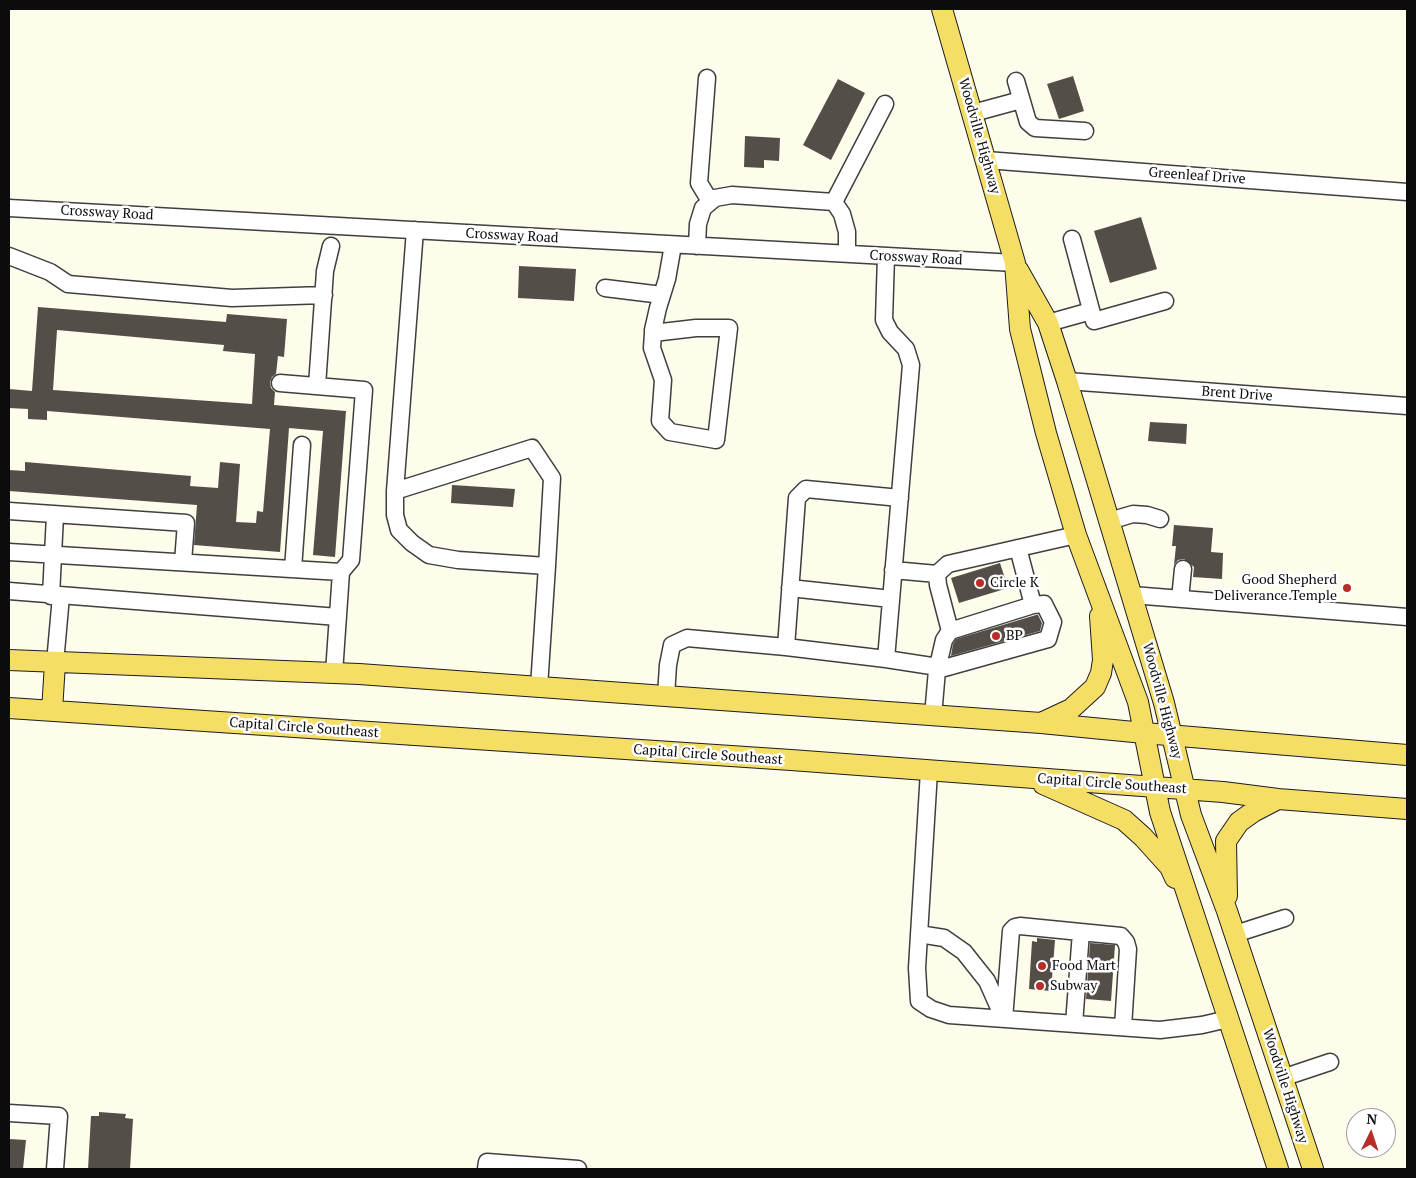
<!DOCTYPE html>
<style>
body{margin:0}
#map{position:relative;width:1416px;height:1178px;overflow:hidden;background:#fefceb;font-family:"PT Serif",serif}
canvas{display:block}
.frame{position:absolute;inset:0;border:10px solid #0c0c0c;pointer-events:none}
.north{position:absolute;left:1346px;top:1108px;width:50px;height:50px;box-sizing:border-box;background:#fff;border:1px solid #9e9e9e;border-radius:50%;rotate:4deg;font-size:14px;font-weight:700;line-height:20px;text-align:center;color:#0c0c0c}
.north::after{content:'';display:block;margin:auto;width:18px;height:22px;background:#b72e28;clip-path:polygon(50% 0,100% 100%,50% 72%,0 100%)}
</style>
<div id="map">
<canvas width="1416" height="1178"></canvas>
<div class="frame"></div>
<div class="north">N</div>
</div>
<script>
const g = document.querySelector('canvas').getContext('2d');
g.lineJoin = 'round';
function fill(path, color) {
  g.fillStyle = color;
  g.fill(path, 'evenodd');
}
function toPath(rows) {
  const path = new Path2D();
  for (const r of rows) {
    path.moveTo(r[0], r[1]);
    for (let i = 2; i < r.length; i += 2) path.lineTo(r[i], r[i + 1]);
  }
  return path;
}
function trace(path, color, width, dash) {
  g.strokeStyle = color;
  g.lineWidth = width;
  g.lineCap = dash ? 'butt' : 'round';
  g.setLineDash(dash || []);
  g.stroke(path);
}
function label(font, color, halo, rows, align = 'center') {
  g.font = font + ' "PT Serif",serif';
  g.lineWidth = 5;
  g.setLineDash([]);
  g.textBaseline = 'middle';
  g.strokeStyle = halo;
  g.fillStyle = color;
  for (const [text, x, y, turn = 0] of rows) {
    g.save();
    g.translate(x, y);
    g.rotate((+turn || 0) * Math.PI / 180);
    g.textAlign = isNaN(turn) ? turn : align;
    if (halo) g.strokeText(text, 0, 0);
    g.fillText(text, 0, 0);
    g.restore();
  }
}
const building = toPath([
 [1073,76,1084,111,1059,119,1047,84],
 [838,79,865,93,831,160,803,145],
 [745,136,780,138,779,161,764,160,764,168,744,167],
 [1141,217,1157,269,1110,283,1094,231],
 [519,266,576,269,574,301,518,298],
 [38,307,226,322,227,314,287,319,284,357,278,356,276,374,272,377,270,382,271,388,275,392,274,405,346,411,335,557,313,555,323,431,289,428,280,552,194,545,197,505,9,491,9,470,25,471,25,462,191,476,190,486,218,488,220,462,240,464,236,522,256,523,257,511,263,512,270,429,47,411,47,420,28,419,28,409,9,408,9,389,32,391],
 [57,330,224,345,223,351,255,354,252,404,53,390],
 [1150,422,1187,424,1186,444,1148,441],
 [452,485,515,489,513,507,451,503],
 [1174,525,1213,528,1211,552,1223,553,1222,579,1193,577,1194,567,1184,559,1178,560,1174,565,1176,546,1172,546],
 [1000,563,1008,588,959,603,951,578],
 [1036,615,1038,615,1042,623,1040,631,951,656,953,644,956,639],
 [1037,938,1055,940,1051,991,1029,989,1032,941,1037,942],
 [1090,943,1115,945,1111,1001,1086,999],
 [99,1112,126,1114,125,1118,133,1119,130,1169,88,1169,91,1116,99,1116],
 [9,1139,26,1140,23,1169,9,1169]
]);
const minor = toPath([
 [707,78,699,183,710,201],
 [1016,81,1028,122,1035,128,1085,131],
 [973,113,1021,100],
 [986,160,1407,192],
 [834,202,885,104],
 [834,202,842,214,847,232,847,253],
 [9,208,1015,263],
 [1072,239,1094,321,1165,301],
 [697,246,698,224,703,208,715,198,732,195,834,202],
 [9,256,50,272,68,284,232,298,324,295],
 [886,256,884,320,890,332,906,349,911,365,886,659,938,667],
 [605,288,662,295],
 [1048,323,1091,311],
 [653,333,696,328,729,328,716,440,670,432,660,421,663,380,652,348,653,333,653,330,658,308,667,279,673,245],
 [1067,381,1407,406],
 [280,383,364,390,351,560,341,572,334,673],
 [317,386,325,271,331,246],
 [395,491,415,230],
 [9,511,186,523,183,562],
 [1109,521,1133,514,1147,515,1160,519],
 [1018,548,1033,605],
 [9,552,341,572],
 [293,569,302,445],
 [893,570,937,574],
 [790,588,891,599],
 [9,591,338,617],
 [1132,595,1407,617],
 [51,596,55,515],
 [1180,599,1183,569],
 [950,631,938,585,937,574,948,564,1076,535],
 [886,659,786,647,797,498,806,489,900,498],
 [55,663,61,596],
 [539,687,547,566,552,478,532,448,395,491,395,515,399,530,412,543,429,555,458,560,547,566],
 [666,696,668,665,672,645,687,638,786,647],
 [933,716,937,670,944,640,950,631,1033,605,1044,604,1053,622,1048,639,937,670],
 [929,771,917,968,919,1001,931,1009,949,1015,1160,1030,1202,1025,1228,1019],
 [919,934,944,938,964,952,987,981,1003,1017],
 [1235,934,1285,918],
 [1004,1019,1011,931,1015,927,1020,926,1121,936,1126,942,1128,949,1123,1027],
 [1074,1024,1081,932],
 [1282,1078,1330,1062],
 [9,1113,59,1116,55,1169],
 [486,1169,487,1162,578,1169]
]);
const major = toPath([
 [942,9,1015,263,1020,329,1046,433,1076,535,1138,702,1160,812,1278,1169],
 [1018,270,1048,323,1067,381,1164,703,1191,815,1227,911,1313,1169],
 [9,660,359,674,1041,723,1144,733,1407,755],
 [9,708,791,760,1223,792,1278,799,1407,809],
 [52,711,55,663],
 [1041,723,1071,709,1095,687,1101,673,1103,660,1100,616],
 [1043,784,1124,820,1143,837,1170,867,1175,878],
 [1227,896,1226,841,1239,822,1253,812,1278,799]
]);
const markers = [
 [980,583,5,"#b72e28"],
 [1347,588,5,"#b72e28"],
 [996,636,5,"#b72e28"],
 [1042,966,5,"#b72e28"],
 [1040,986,5,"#b72e28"]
];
const streetNames = [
 ["Woodville Highway",979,136,74],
 ["Greenleaf Drive",1197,176,4],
 ["Crossway Road",107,213,3],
 ["Crossway Road",512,236,3],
 ["Crossway Road",916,258,3],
 ["Brent Drive",1237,394,4],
 ["Woodville Highway",1162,701,75],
 ["Capital Circle Southeast",304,728,4],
 ["Capital Circle Southeast",708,755,4],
 ["Capital Circle Southeast",1112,784,4],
 ["Woodville Highway",1285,1086,72]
];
const poiNames = [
 ["Good Shepherd",1337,580,"right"],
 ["Deliverance Temple",1337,596,"right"],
 ["Circle K",990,583],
 ["BP",1006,636],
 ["Food Mart",1052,966],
 ["Subway",1050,986]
];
fill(building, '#544e48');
trace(minor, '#3f3f3f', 19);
trace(major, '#1d1d1d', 22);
trace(minor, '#fff', 16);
trace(major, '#f4de65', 20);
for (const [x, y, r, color] of markers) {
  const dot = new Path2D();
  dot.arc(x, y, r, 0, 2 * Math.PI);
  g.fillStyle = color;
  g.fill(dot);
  trace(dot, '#fff', 2);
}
label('14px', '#0c0c0c', '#fff', streetNames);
label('14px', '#0c0c0c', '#fff', poiNames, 'left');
</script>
